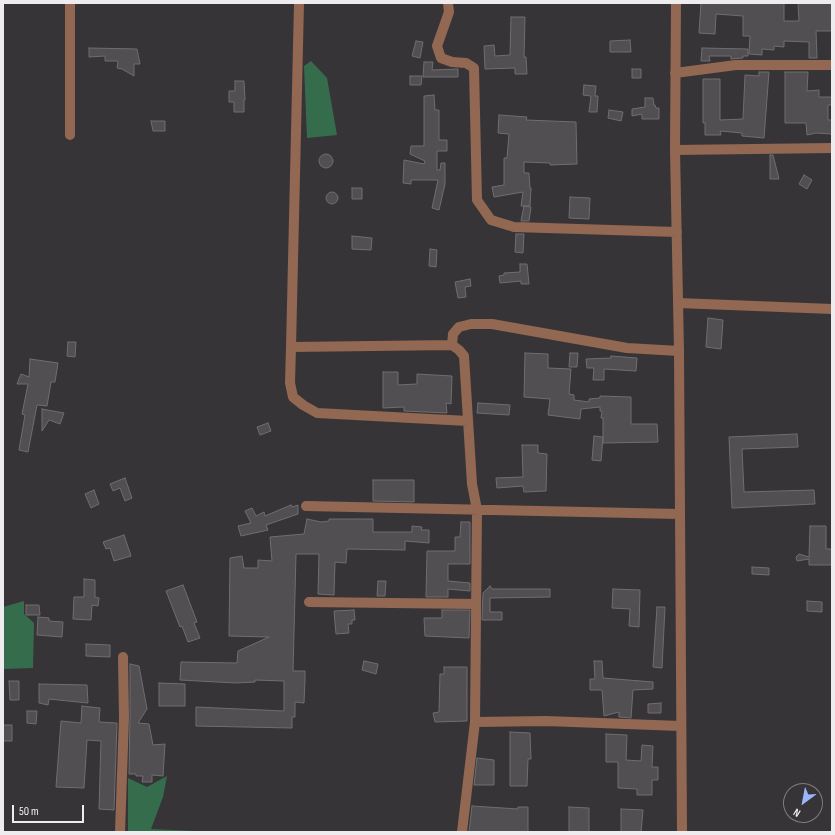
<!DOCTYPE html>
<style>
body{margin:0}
#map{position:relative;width:835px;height:835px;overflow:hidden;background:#373438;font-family:"Sofia Sans Condensed",sans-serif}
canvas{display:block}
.frame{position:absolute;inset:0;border:4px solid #eeecee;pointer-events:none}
.north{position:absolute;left:783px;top:783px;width:40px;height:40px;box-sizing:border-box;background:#373438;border:1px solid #807e81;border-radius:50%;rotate:212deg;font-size:11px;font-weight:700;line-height:16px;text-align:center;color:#eeecee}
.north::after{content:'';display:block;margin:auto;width:14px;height:18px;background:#9ab5fd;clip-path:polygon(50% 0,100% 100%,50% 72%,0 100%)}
.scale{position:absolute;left:12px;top:805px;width:72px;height:18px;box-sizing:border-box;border:2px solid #eeecee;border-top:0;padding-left:5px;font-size:12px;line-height:14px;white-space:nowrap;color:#eeecee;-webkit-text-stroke:3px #373438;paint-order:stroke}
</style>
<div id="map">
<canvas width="835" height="835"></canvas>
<div class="frame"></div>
<div class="north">N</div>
<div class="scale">50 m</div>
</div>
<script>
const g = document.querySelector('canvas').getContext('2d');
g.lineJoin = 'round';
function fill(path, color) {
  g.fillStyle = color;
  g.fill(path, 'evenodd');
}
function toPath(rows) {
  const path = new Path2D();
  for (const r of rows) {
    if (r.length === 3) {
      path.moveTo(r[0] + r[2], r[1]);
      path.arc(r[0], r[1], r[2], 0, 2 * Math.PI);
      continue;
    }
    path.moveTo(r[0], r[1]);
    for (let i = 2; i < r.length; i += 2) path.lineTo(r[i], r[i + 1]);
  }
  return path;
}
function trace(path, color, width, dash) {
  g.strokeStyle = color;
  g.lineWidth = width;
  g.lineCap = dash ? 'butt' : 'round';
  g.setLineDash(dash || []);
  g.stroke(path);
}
const forest = toPath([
 [311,61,327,78,337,135,307,138,304,66],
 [24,601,24,614,34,623,33,668,3,669,3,607],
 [167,776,163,797,151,829,216,832,128,832,128,778,147,787]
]);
const building = toPath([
 [701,3,784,3,784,21,799,21,798,3,832,3,832,31,816,31,817,58,809,58,809,42,784,41,784,47,774,46,774,50,762,49,762,55,749,54,750,36,743,36,743,16,716,14,715,34,699,33,701,3],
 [511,17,525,17,524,57,526,57,527,74,515,74,515,68,485,69,484,46,494,45,495,56,510,55,511,17],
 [630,40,631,52,610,52,610,41,630,40],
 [416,41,423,42,420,58,412,56,416,41],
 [89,48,137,49,140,64,134,64,134,76,122,69,117,68,118,61,105,61,105,56,89,57,89,48],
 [702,48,748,49,748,56,743,56,743,58,731,59,731,56,709,56,710,61,701,61,702,48],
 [424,62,433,62,432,70,458,69,458,77,423,77,424,62],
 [632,69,641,69,641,78,632,78,632,69],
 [759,72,769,72,764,138,742,136,742,133,720,131,721,135,705,135,705,123,703,123,703,79,720,79,720,120,743,119,745,75,759,76,759,72],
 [785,72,808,72,807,91,819,90,819,97,832,97,832,105,828,105,828,120,832,120,832,134,816,133,807,135,806,123,785,123,785,72],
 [410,76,422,76,421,85,410,85,410,76],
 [235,81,244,81,245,100,244,100,244,112,234,112,234,102,229,102,229,91,235,91,235,81],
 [584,85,596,86,595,96,598,96,597,112,589,112,591,96,583,95,584,85],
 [434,95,435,110,439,110,439,140,447,140,447,151,437,151,437,170,440,170,441,163,445,163,445,184,439,210,432,208,438,180,411,180,411,184,403,183,404,160,424,164,425,161,410,154,411,146,424,146,424,96,434,95],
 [645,98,653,98,654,105,655,105,656,108,659,108,659,119,642,119,642,114,632,116,632,109,645,107,645,98],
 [609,110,623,112,621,121,608,118,609,110],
 [499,115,527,117,526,120,576,122,577,164,550,165,550,163,524,162,524,173,529,173,530,188,531,188,530,206,521,206,523,192,494,197,492,187,504,185,504,158,507,158,509,134,498,133,499,115],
 [151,121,165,121,165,131,153,131,151,121],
 [326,161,7],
 [770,155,773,155,779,179,770,179,770,155],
 [804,175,812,180,807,189,799,184,804,175],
 [352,188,362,188,362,199,352,199,352,188],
 [332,198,6],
 [570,197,590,198,589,219,569,218,570,197],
 [524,206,531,207,529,221,521,221,524,206],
 [516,234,524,234,523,253,515,252,516,234],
 [352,236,372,238,371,250,352,249,352,236],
 [430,249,437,250,436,267,429,266,430,249],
 [520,264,527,264,529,284,521,284,521,281,500,283,499,276,504,275,504,273,520,272,520,264],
 [470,279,471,286,465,287,466,297,458,298,455,282,470,279],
 [708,318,723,320,721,349,706,347,708,318],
 [68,342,76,342,75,357,67,356,68,342],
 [525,353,548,354,548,368,571,369,569,394,574,395,574,400,589,402,589,399,600,398,600,396,631,397,631,424,657,424,658,442,603,443,603,418,601,418,602,411,600,411,600,407,581,409,580,419,548,415,550,399,524,397,525,353],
 [570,353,578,353,577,367,569,367,570,353],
 [611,356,637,358,636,371,604,369,604,380,593,380,594,368,587,368,586,359,611,358,611,356],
 [30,359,58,363,55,382,51,382,47,406,37,405,28,452,19,450,25,415,22,414,28,384,17,384,21,374,29,377,30,359],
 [383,372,398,372,398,385,417,384,417,374,452,376,451,404,446,403,447,413,404,411,404,407,383,408,383,372],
 [478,403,510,405,509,415,477,413,478,403],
 [42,409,64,413,60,424,49,420,42,431,42,409],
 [268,423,271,431,260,435,257,427,268,423],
 [797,434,798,447,742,449,744,492,814,490,815,504,732,508,729,437,797,434],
 [594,436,603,437,601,461,592,460,594,436],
 [522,445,538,445,538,453,547,454,546,491,524,492,523,486,497,488,496,478,523,477,522,445],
 [125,478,132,498,125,501,120,488,113,491,110,484,125,478],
 [373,480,414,480,414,502,373,501,373,480],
 [94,490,99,504,91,508,85,494,94,490],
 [291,505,292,507,298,505,298,514,266,525,268,530,241,536,238,526,251,523,245,511,252,508,256,516,264,512,265,516,291,505],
 [307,519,321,522,329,521,329,519,373,519,373,532,412,532,412,526,422,527,421,530,429,530,429,543,405,541,405,550,347,549,346,563,335,562,334,595,318,594,319,554,296,554,293,671,305,671,305,679,304,703,295,702,295,717,292,717,292,728,196,726,196,707,284,711,284,681,255,680,255,682,236,683,180,680,181,662,237,663,238,651,269,637,229,636,230,558,242,556,244,568,258,568,258,560,272,561,270,537,304,534,307,519],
 [461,522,470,522,470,564,448,564,448,581,470,583,470,591,448,589,448,597,426,597,427,551,455,551,455,537,460,537,461,522],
 [810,526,826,526,826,549,832,549,832,565,809,565,809,559,797,561,796,557,799,554,809,557,810,526],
 [124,535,131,556,114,561,110,548,106,549,103,542,124,535],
 [752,567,769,568,769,575,752,574,752,567],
 [84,579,95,580,95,597,99,598,98,606,92,605,91,620,73,619,74,597,84,597,84,579],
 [378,581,386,581,385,596,377,596,378,581],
 [183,585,197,622,194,623,200,638,188,642,182,626,180,627,166,591,183,585],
 [490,586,492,589,550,589,550,597,490,598,490,612,502,612,502,620,482,620,483,593,490,586],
 [613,589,640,590,639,627,629,626,630,609,612,608,613,589],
 [807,601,822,602,822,612,807,611,807,601],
 [26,605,39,605,40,615,26,615,26,605],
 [657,607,665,607,662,668,653,667,657,607],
 [354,610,355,620,352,620,352,624,348,624,349,633,336,634,334,611,354,610],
 [442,610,470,610,469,638,425,636,424,618,442,618,442,610],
 [38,617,49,618,49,621,63,622,62,637,37,635,38,617],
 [86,644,110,645,110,657,86,656,86,644],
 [364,661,378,664,376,674,362,670,364,661],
 [594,661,602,661,603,678,653,682,653,689,633,690,631,718,619,717,619,712,604,716,602,690,590,690,590,679,595,679,594,661],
 [130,664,139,666,147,709,138,723,149,724,153,745,165,744,163,776,152,775,152,782,142,782,143,776,136,776,136,774,129,774,130,718,130,664],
 [444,667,467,667,467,721,435,722,433,713,439,712,440,674,444,674,444,667],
 [9,681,19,681,19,700,10,700,9,681],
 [159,683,185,684,185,706,159,706,159,683],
 [39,684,87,685,88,703,49,699,48,705,39,703,39,684],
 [661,703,661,713,648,713,648,704,661,703],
 [82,706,100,708,99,722,117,723,114,810,99,809,101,741,87,740,84,788,56,787,61,721,81,723,82,706],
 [27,711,37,711,36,724,27,723,27,711],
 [3,725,12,725,12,741,3,741,3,725],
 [510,732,530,733,531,759,528,759,527,786,510,786,510,732],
 [606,734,627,735,626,760,641,761,642,745,653,746,652,767,658,767,658,780,652,780,652,795,637,795,637,789,618,788,618,762,606,762,606,734],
 [477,758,494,760,494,785,474,785,477,758],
 [472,806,518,809,518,807,528,807,528,832,469,832,472,806],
 [569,807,589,808,589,832,569,832,569,807],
 [621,809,643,810,641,832,621,832,621,809]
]);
const minor = toPath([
 [299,3,291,347,290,383,293,397,303,405,317,413,468,421],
 [448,3,449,12,437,46,441,58,452,62,466,63,474,68,477,200,491,220,514,227,677,232],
 [676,3,675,150,679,351,682,832],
 [675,73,736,65,832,65],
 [70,135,70,3],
 [675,150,832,148],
 [678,303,832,309],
 [291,347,452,345],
 [306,506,679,514],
 [309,602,476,604],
 [475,722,477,510,472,484,464,356,459,350,452,345,453,334,459,327,471,324,492,324,627,348,679,351],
 [120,832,124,718,123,657],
 [462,832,475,722,546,721,680,726]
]);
fill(forest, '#356d4c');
fill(building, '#524f53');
trace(building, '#706d71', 1);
trace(minor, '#926852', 10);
</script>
